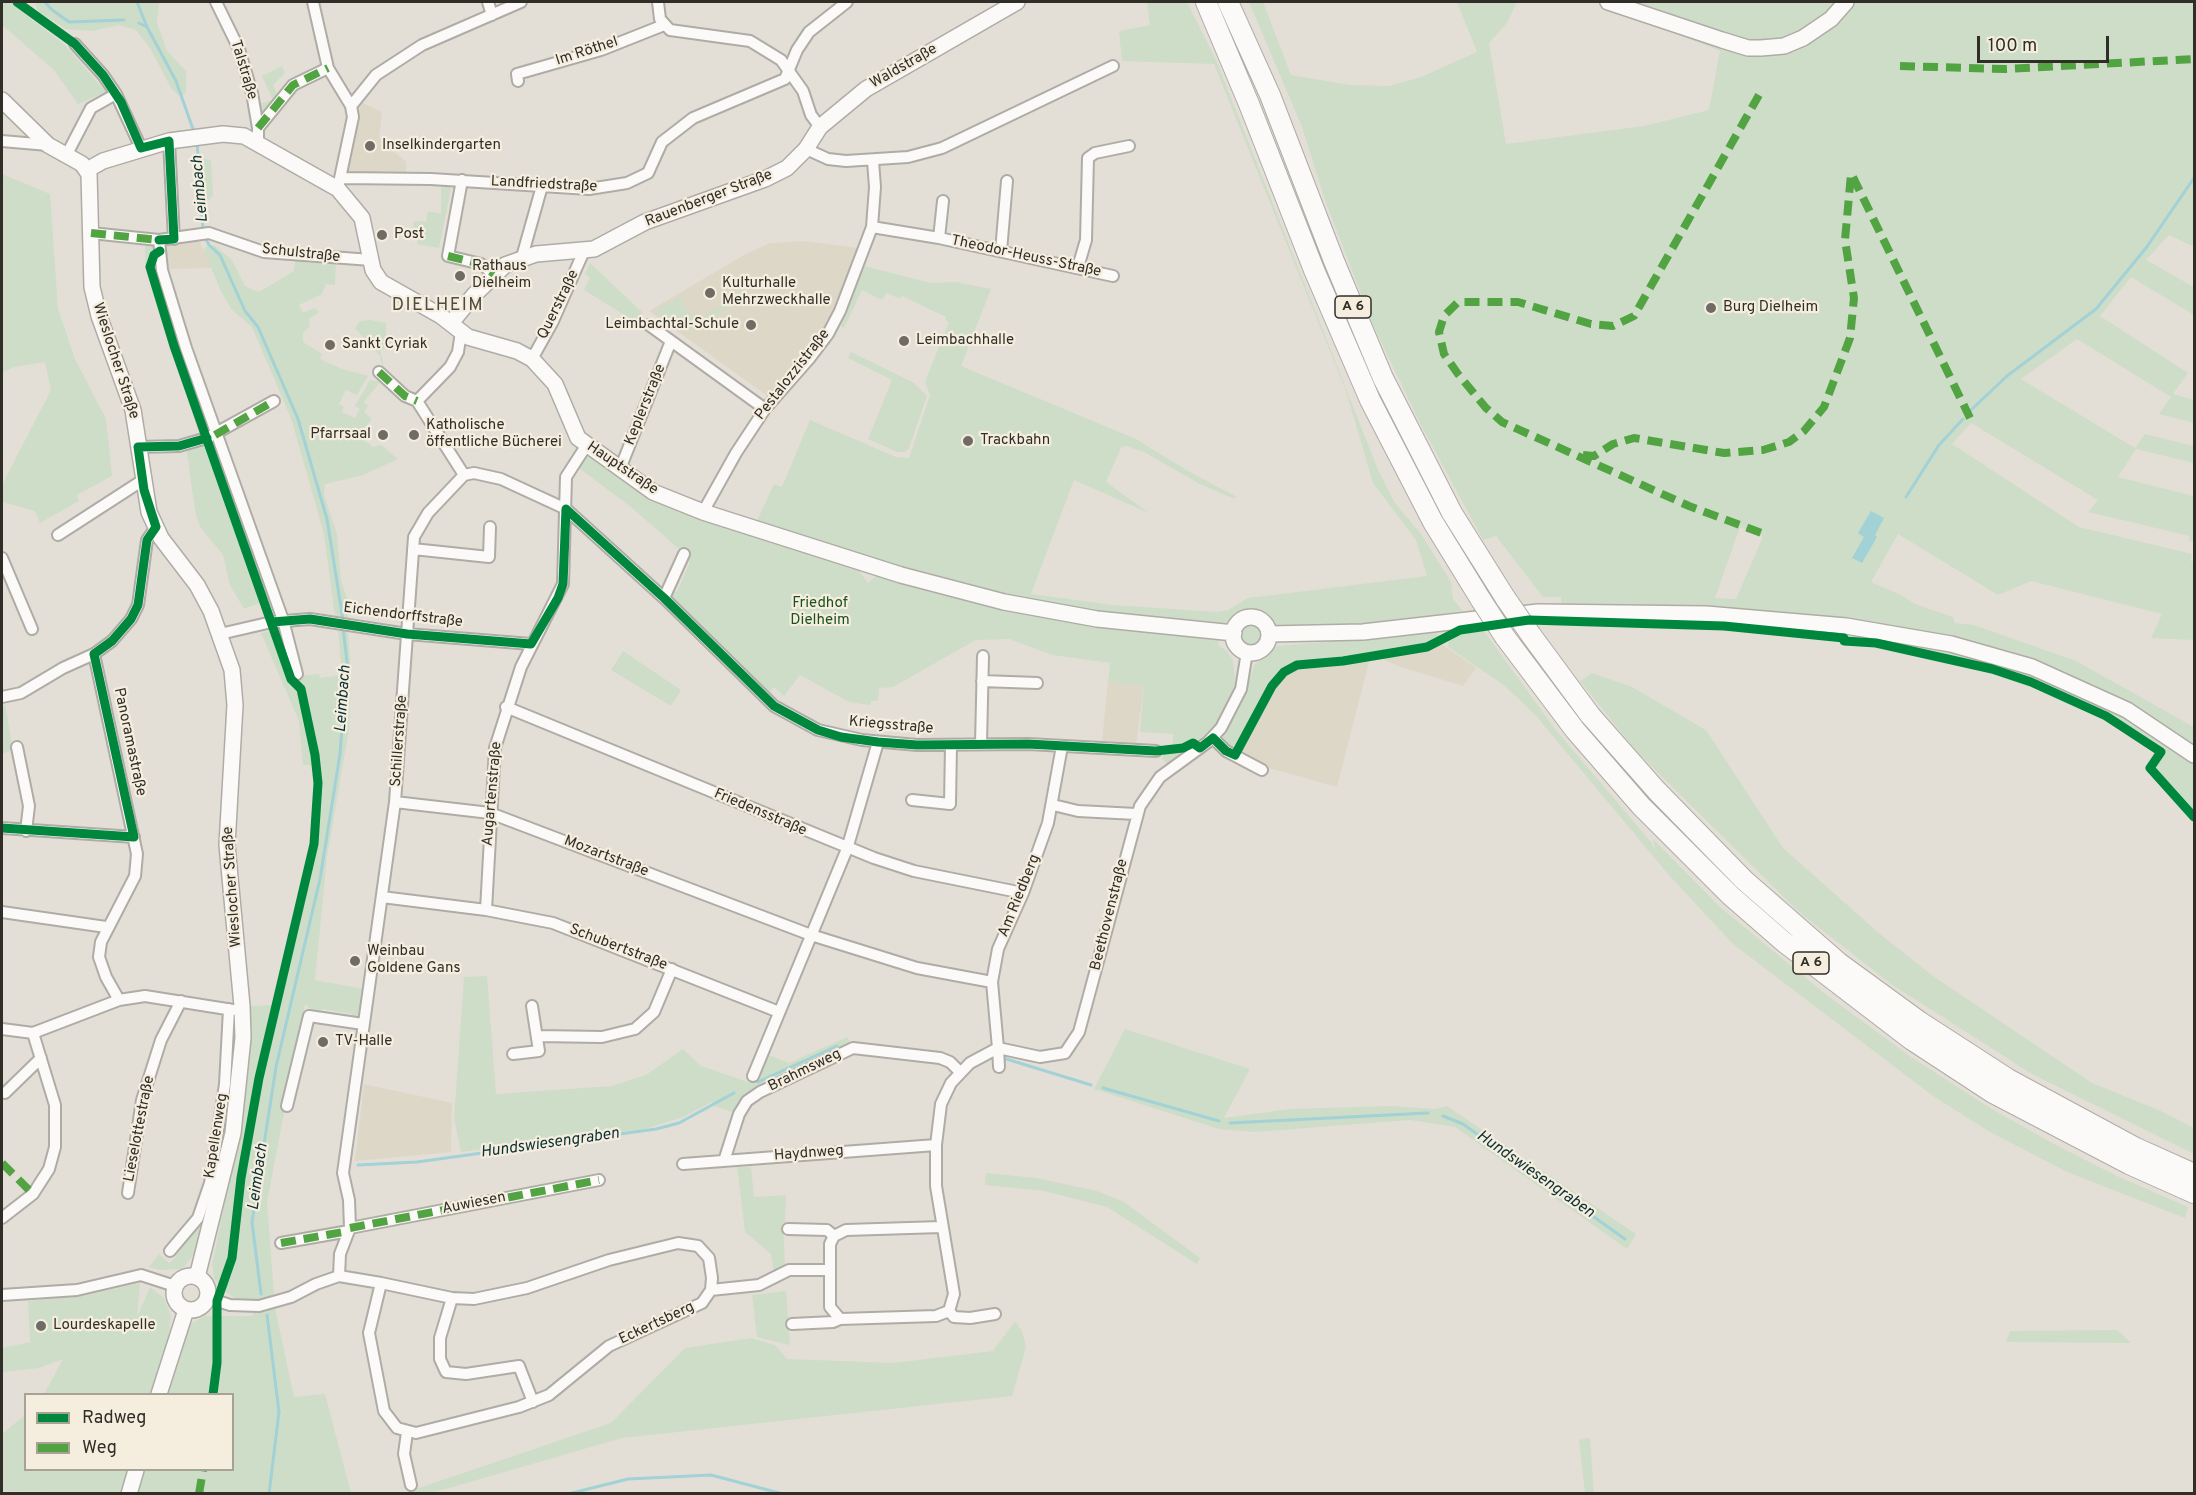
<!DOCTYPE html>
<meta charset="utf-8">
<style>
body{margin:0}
#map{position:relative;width:2196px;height:1495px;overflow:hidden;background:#e3dfd7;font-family:Overpass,sans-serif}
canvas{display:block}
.frame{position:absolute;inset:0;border:3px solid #312e28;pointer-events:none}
.legend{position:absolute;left:24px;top:1393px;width:210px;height:78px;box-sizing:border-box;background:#f5eedf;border:2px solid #a7a196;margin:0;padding:8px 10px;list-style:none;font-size:18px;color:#312e28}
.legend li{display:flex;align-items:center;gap:12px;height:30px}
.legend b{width:30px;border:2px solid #a7a196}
.scale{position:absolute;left:1977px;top:36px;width:132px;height:27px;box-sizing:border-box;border:3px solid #312e28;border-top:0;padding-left:8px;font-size:18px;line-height:21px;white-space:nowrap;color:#312e28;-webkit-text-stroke:4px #f5eedf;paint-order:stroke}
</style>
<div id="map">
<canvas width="2196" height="1495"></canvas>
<div class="frame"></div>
<ul class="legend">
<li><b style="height:8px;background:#00873e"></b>Radweg</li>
<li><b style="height:8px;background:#52a442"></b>Weg</li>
</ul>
<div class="scale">100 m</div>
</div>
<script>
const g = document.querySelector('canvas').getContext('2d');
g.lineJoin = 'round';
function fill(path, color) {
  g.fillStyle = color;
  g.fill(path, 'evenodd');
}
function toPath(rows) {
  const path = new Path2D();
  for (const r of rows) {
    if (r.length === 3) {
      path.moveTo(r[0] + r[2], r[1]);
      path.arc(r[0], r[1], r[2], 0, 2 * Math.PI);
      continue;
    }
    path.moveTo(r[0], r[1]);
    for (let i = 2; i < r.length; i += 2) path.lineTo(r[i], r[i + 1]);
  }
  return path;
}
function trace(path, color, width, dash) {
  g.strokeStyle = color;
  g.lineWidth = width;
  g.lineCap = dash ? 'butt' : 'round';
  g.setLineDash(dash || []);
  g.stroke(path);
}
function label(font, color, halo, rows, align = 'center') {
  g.font = font + ' Overpass,sans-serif';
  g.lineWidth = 4.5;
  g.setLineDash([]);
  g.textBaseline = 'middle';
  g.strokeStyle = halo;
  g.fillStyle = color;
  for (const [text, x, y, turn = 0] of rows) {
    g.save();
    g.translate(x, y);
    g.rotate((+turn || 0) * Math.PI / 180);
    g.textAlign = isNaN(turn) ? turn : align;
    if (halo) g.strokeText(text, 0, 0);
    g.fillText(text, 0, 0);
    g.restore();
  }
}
const built = toPath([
 [360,102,382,112,379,138,406,162,406,175,347,174],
 [197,238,213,268,169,269,164,257,164,246,169,242],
 [805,241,865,249,840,311,773,400,649,311,744,255,770,243],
 [1437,641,1476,668,1463,686,1398,666,1371,654,1337,787,1269,768,1244,756,1236,749,1269,687,1290,665,1371,654],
 [1108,681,1144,686,1136,745,1102,741],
 [364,1084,452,1103,451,1152,355,1161]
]);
const green = toPath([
 [2,2,9,2,65,45,106,92,78,104,54,70,2,25],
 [35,2,159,2,157,23,167,51,186,71,186,92,184,95,178,95,171,88,150,48,136,30,119,25,92,31,66,29,38,11],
 [1147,2,1187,2,1216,60,1379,472,1395,503,1421,534,1451,582,1453,599,1463,611,1453,612,1436,620,1282,629,1263,614,1254,611,1243,613,1222,625,1123,619,942,582,757,521,774,484,782,487,810,420,896,457,909,458,930,395,925,382,949,322,945,320,946,317,902,296,900,299,887,293,882,300,862,290,844,328,842,327,840,324,864,266,931,283,955,282,991,289,961,366,1136,439,1188,471,1235,496,1236,498,1232,498,1198,483,1144,452,1126,446,1121,448,1106,482,1149,513,1074,480,1031,594,1113,605,1218,612,1228,610,1248,598,1427,576,1416,540,1373,483,1346,391,1214,64,1122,61,1119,31,1150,25],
 [1249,2,1263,2,1291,75,1350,85,1389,86,1421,77,1477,52,1457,2,1517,2,1507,23,1489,43,1506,144,1644,126,1709,110,1720,51,1669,31,1662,24,1751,51,1844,15,1853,2,2194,2,2194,247,2169,235,2146,260,2194,287,2194,315,2131,277,2100,316,2188,373,2173,394,2194,400,2194,423,2159,414,2171,397,2077,339,2021,379,2135,448,2145,434,2194,446,2194,463,2136,449,2118,477,2194,496,2194,542,2188,541,2190,536,2088,512,2098,500,1971,423,1952,444,2079,527,2192,554,2191,561,2194,562,2194,640,2151,638,2162,614,2031,581,1998,595,1898,534,1871,582,1901,595,1915,604,1953,617,1955,623,1974,625,2076,661,2194,727,2194,750,2055,670,1799,615,1743,609,1561,607,1561,597,1543,597,1496,536,1483,540,1420,423,1373,325,1325,200,1302,127],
 [1740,527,1763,537,1736,599,1715,598],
 [1627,2,1839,2,1836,7,1786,40,1757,43,1733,39],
 [282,66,285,73,273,85,278,96,263,119,259,104,273,100,262,76],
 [197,155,211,161,213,195,207,203,200,202,197,195,194,156],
 [2,174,50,194,58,309,75,359,106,419,110,455,112,476,77,495,79,501,40,523,35,511,2,502,2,485,51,390,45,362,14,367,2,373],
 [441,183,447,183,451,189,439,248,417,244,420,233,413,230,414,221,426,222,428,211,441,214],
 [145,241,150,242,156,250,274,597,244,609,230,585,223,555,200,527,195,511,186,444,201,439,155,300,145,265],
 [214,245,232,260,245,286,259,292,294,271,296,256,336,259,335,285,326,284,322,294,299,305,303,313,315,308,319,312,309,319,310,326,303,333,303,342,322,354,320,359,342,369,368,376,357,395,346,390,339,404,344,407,342,412,355,418,360,409,355,406,370,380,380,382,364,402,368,406,364,412,372,419,363,430,367,434,363,439,373,447,381,445,398,459,363,475,325,484,324,495,337,534,341,581,348,601,348,618,335,616,324,534,291,418,252,327,231,309,220,289,204,251,205,247],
 [590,263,643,313,640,318,665,336,652,332,584,290,590,278,585,274],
 [741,290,743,294,740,301,684,333,655,311,679,297,694,322,738,297,736,292],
 [370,320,386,323,386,334,393,343,380,351,383,361,384,371,380,356,355,328,360,321],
 [851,352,914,383,927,396,909,448,905,452,897,452,868,439,892,380,848,358],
 [589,456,629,478,856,567,868,583,879,573,1051,618,1218,640,1219,646,1227,651,1233,661,1235,679,1232,695,1214,728,1167,764,1162,759,1165,745,1173,744,1173,734,1140,732,1144,686,1108,681,1110,663,1053,655,1009,639,976,640,893,687,879,688,878,701,871,701,870,705,849,702,800,675,784,696,774,687,767,695,669,596,672,590,677,592,690,562,685,560,686,555,631,507,576,466],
 [1251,635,13],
 [1481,627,1555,729,1651,842,1655,850,1653,839,1720,907,1824,993,1911,1057,1990,1108,2054,1144,2117,1176,2188,1207,2185,1218,2067,1172,1990,1132,1933,1096,1733,944,1668,874,1537,717,1505,686,1448,647,1449,640,1456,632],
 [338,629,348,631,351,676,349,729,327,857,315,980,364,989,359,1019,352,1020,352,1014,322,1009,321,1015,316,1014,305,1004,267,1202,275,1308,294,1397,325,1394,351,1493,135,1494,141,1470,232,1470,232,1394,164,1394,190,1324,205,1316,253,1316,253,1311,220,1288,214,1278,212,1265,239,1132,249,1049,250,1006,277,1005,315,833,317,765,303,765,299,721,261,633,275,630,291,679,300,688,299,676,319,674,320,678,342,675],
 [1436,632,1439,636,1437,641,1371,654,1290,665,1269,687,1236,749,1222,741,1224,731,1238,709,1255,664,1277,646],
 [1850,632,1940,648,2043,677,2092,698,2164,740,2194,763,2194,824,2147,770,2152,755,2160,747,2135,730,2076,699,1993,667,1938,652,1851,636],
 [623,651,681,690,671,706,611,670],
 [1592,673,1632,687,1706,730,1783,848,1880,934,1933,976,2092,1083,2161,1111,2194,1128,2194,1154,2032,1074,1891,984,1799,912,1635,750,1580,681],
 [5,704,13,750,2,754,2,709],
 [487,976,496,1094,612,1086,646,1075,683,1049,701,1066,751,1083,763,1053,789,1063,847,1037,853,1048,760,1092,739,1114,714,1106,712,1102,683,1117,645,1129,461,1152,454,1118,464,977],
 [1125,1029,1250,1069,1224,1118,1290,1109,1391,1106,1434,1109,1447,1106,1636,1234,1627,1249,1455,1127,1410,1120,1255,1132,1219,1129,1094,1089],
 [230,1084,233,1084,227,1133,197,1251,182,1269,161,1270,149,1267,159,1254,169,1263,175,1258,179,1244,210,1190,224,1132],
 [737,1167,751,1167,754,1197,786,1195,785,1224,783,1224,785,1265,774,1274,771,1254,745,1232],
 [986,1173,1036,1178,1097,1191,1124,1202,1200,1258,1197,1264,1107,1207,1044,1191,985,1185],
 [140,1283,137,1317,150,1287,164,1298,171,1316,167,1347,152,1394,44,1394,63,1359,39,1368,2,1372,2,1348,30,1342,28,1301,88,1295],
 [786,1291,790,1345,757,1337,752,1295],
 [1015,1321,1022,1331,1026,1347,1012,1396,622,1438,432,1493,412,1493,413,1490,611,1423,685,1348,751,1338,775,1345,787,1359,893,1363,993,1351],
 [2117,1330,2131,1343,2006,1342,2010,1331],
 [25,1415,26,1470,130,1470,122,1493,2,1491,2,1434],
 [1590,1438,1594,1493,1585,1493,1579,1440]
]);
const water = toPath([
 [1871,511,1884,518,1875,535,1877,537,1862,563,1852,558,1864,537,1858,533]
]);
const stream = toPath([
 [45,2,51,9,69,22,124,20],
 [137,2,147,27],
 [139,23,147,27,176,81,194,132],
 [197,141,203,230],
 [205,237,209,245,220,255,245,311,258,327,298,419,327,519,343,620],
 [1970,411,2007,376,2096,309,2146,248,2194,178],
 [1906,497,1939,445,1963,419],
 [1003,1058,1091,1085],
 [758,1082,837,1046],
 [1103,1088,1219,1121],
 [1443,1116,1463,1124,1625,1239],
 [1230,1123,1428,1113],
 [358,1165,417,1162,656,1129,679,1123,734,1093],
 [261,1294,252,1222,276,1067,320,879,340,754,347,662,343,627],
 [267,1315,279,1412,269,1494],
 [568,1494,628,1479,711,1475,783,1494]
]);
const street = toPath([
 [216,2,239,49,252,93,258,128,258,142],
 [313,2,328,68,351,106],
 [488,2,492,15],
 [658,2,660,19,670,30,750,41,781,60,803,91,811,115,820,127],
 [75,44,103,75,116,94,141,148],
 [518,81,517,74,601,50,664,25],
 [258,128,293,85,328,68],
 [2,141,48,145],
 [169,141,174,239],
 [806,149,828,159,846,161,908,157,942,148,1113,66],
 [66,156,91,108,116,94],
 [341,178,431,179,589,189,627,183,648,173,662,142,693,118,785,79,797,50,809,32,847,2],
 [462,180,448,256,481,264,494,274],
 [339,183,353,117,351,106,376,75,422,45,521,2],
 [872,227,939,238,1113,276],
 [91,233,159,240,209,233,264,252,371,260],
 [939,238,943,201],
 [159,240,162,270,186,348,283,620,297,674],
 [1001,251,1007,181],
 [522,257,542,186],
 [1078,267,1086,240,1088,158,1095,153,1129,146],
 [649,325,765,409],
 [461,332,458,352,450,367,417,401,464,475],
 [532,359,553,321,584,251],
 [379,372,405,396,417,401],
 [138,447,179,446,207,438,274,401],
 [620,469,671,341],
 [464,475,474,473,501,479,566,509,664,598,774,706,818,730,862,740,917,745,1028,744,1156,751],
 [703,512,736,453,765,409,809,359,828,334,840,311,872,227,875,187,873,161],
 [58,535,143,480],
 [413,549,489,557,490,527],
 [2,558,32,629],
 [664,598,684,554],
 [220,634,272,622,310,619,407,634,531,644],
 [94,654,137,854,135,876,101,942,99,957,106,977,119,1000],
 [982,681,1037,683],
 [2,697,21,693,63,668,94,654,112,641,131,619,138,605,147,540,156,527],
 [506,707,874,858,914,871,1023,893],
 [1213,738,1226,751,1262,770],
 [981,744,983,656],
 [1062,746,1048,823,1023,893,998,949,992,982,998,1048,1040,1057,1065,1053,1079,1032,1140,806,1160,777,1208,742,1221,728,1241,689,1247,652],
 [17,747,29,806,26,831],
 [912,800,950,804,951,745],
 [395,802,490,813,811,935,917,968,992,982],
 [1053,805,1078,811,1136,814],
 [2,828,134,837],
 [382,897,486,910,553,923,779,1012],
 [486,910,495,748,521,667,563,584,566,477,586,446],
 [2,912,106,927],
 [2,1029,33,1033,119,1000,145,996,233,1010],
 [537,1036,602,1037,635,1029,654,1012,672,969],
 [513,1054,539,1051,532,1006],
 [753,1076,847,849,878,742],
 [5,1093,41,1058],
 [287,1106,309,1016,363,1024],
 [724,1161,739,1114,747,1101,760,1092,853,1048,940,1058,950,1062,960,1072],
 [683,1164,936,1145],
 [128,1193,142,1100,161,1040,181,1001],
 [2,1218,33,1194,49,1169,55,1147,55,1105,33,1033],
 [350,1228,599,1180],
 [788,1229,827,1230,834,1236],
 [281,1243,349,1231],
 [170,1251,198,1218,210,1183,225,1084,229,1009],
 [339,1276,340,1254,350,1228,349,1200,343,1173,395,802,414,537,428,513,464,475],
 [711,1290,759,1285,789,1270,829,1270],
 [2,1295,77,1290,141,1275,175,1286],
 [208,1298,230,1305,259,1306,291,1297,316,1284,339,1276,381,1283,369,1333,384,1411,397,1428,416,1433,519,1407,549,1395,609,1346,702,1303,711,1290,712,1278,709,1258,698,1246,678,1243,609,1260,527,1288,474,1299,452,1298,381,1283],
 [452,1298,440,1338,440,1359,446,1372,466,1374,519,1366,533,1402],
 [949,1311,954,1317,970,1318,995,1314],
 [840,1319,830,1307,830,1244,834,1236,846,1230,941,1227],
 [792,1324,833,1322,840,1319,936,1316,949,1311,954,1294,936,1186,936,1145,941,1104,951,1083,970,1063,998,1048,999,1067],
 [407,1432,404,1454,411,1485]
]);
const secondary = toPath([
 [1608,2,1722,40,1748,48,1761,48,1784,46,1803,38,1831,19,1846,2],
 [2,100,48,145,82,164,89,174,92,287,99,316,133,410,149,512,161,538,197,585,211,611,232,670,235,705,227,845,242,1006,243,1038,233,1133,197,1277],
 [87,170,103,161,169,141,223,134,244,136,338,189,362,218,373,270,381,282,441,316,468,337,517,351,532,359,555,384,578,438,653,492,703,512,901,575,1004,602,1097,619,1234,633],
 [451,323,474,295,505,265,536,254,594,249,645,222,765,179,787,168,806,149,820,127,866,89,1017,2],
 [1251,635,18],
 [1269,634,1363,632,1538,612,1706,614,1846,626,1951,644,2032,667,2127,710,2194,755],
 [191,1293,17],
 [159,1394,186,1310],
 [129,1494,136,1470]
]);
const highway = toPath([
 [1206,2,1249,104,1314,270,1370,400,1433,522,1481,600],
 [1228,2,1270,95,1334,261,1383,378,1452,513,1506,599],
 [1531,635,1590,715,1657,791,1744,880,1839,963,1920,1022,2008,1079,2136,1148,2194,1174],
 [1505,637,1575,730,1641,806,1730,895,1784,942,1912,1040,1993,1093,2129,1164,2194,1193]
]);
const highwayBridge = toPath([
 [1506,599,1531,635],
 [1481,600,1505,637]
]);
const quiet = toPath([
 [1900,66,2005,69,2194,59],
 [1759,95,1634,316,1613,326,1591,324,1518,302,1458,302,1444,316,1439,332,1444,354,1458,374,1486,408,1502,422,1689,506,1764,534],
 [258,128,293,85,328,68],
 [1853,177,1970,418],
 [91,233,159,240],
 [448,256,481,264,494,274],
 [379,372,405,396,417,401],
 [215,435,274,401],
 [1583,455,1594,456,1613,444,1634,438,1724,453,1763,450,1789,442,1804,431,1824,407,1850,338,1854,298,1845,240,1851,174],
 [2,1163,33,1194],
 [350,1228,599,1180],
 [281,1243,349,1231],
 [199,1494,203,1470]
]);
const cycleway = toPath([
 [17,2,75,44,103,75,121,102,141,148,169,141,174,239,159,240],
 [160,251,154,255,150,267,174,346,291,679,301,689,315,755,318,783,314,844,259,1078,241,1178,232,1258,217,1301,217,1363,213,1394],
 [566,509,664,598,774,706,818,730,841,737,878,742,917,745,1028,744,1156,751,1183,748,1193,743,1200,748,1213,738,1226,751,1235,755,1272,686,1284,672,1297,665,1343,661,1427,647,1460,630,1529,620,1724,626,1844,638],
 [272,622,310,619,407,634,531,644,558,598,563,584,566,509],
 [1844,641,1876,643,1992,669,2031,682,2106,716,2161,752,2150,768,2194,817],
 [2,828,134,837,94,654,112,641,131,619,138,605,147,540,156,527,144,490,138,447,179,446,207,438]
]);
const markers = [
 [370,146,6,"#6f6c65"],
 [382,235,6,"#6f6c65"],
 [460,276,6,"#6f6c65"],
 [710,293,6,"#6f6c65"],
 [1711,308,6,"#6f6c65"],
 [751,325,6,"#6f6c65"],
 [904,341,6,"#6f6c65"],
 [330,345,6,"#6f6c65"],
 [383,435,6,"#6f6c65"],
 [414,435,6,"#6f6c65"],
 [968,441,6,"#6f6c65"],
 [355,961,6,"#6f6c65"],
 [323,1042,6,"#6f6c65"],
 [41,1326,6,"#6f6c65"]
];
const shields = [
 [1353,307,36],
 [1811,963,36]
];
const shieldNames = [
 ["A 6",1353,307],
 ["A 6",1811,963]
];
const streetNames = [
 ["Im Röthel",587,52,-18],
 ["Waldstraße",904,67,-30],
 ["Talstraße",243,70,73],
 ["Landfriedstraße",544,185,3],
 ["Rauenberger Straße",709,199,-21],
 ["Schulstraße",301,254,6],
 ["Theodor-Heuss-Straße",1026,257,12],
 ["Querstraße",559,305,-64],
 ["Wieslocher Straße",115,361,72],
 ["Pestalozzistraße",793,375,-52],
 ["Keplerstraße",646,405,-68],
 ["Hauptstraße",622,469,34],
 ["Eichendorffstraße",403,616,7],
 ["Kriegsstraße",891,726,5],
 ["Schillerstraße",400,741,-86],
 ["Panoramastraße",129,742,78],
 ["Augartenstraße",493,794,-85],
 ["Friedensstraße",760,813,23],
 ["Mozartstraße",606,857,21],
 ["Wieslocher Straße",233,887,-94],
 ["Am Riedberg",1020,896,-68],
 ["Beethovenstraße",1110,915,-76],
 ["Schubertstraße",618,948,21],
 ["Brahmsweg",805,1071,-26],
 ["Lieselottestraße",140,1129,-79],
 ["Kapellenweg",217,1136,-81],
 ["Haydnweg",809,1154,-4],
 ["Auwiesen",474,1204,-11],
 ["Eckertsberg",657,1324,-25]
];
const poiNames = [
 ["Inselkindergarten",382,146],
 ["Post",394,235],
 ["Rathaus",472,267],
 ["Dielheim",472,284],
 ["Kulturhalle",722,284],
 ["Mehrzweckhalle",722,301],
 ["Burg Dielheim",1723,308],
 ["Leimbachtal-Schule",739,325,"right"],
 ["Leimbachhalle",916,341],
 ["Sankt Cyriak",342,345],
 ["Katholische",426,426],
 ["öffentliche Bücherei",426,443],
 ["Pfarrsaal",371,435,"right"],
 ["Trackbahn",980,441],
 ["Weinbau",367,952],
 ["Goldene Gans",367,969],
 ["TV-Halle",335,1042],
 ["Lourdeskapelle",53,1326]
];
const parkNames = [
 ["Friedhof",820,604],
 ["Dielheim",820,621]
];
const waterNames = [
 ["Leimbach",201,189,-95],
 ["Leimbach",344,699,-86],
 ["Hundswiesengraben",550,1144,-8],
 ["Hundswiesengraben",1535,1175,35],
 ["Leimbach",259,1177,-82]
];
const quarterNames = [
 ["DIELHEIM",438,306]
];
fill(built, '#ddd7c7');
fill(green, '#ceddc8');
fill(water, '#a2d1d6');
trace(stream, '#a2d1d6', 3);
trace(street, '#afaca6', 14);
trace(secondary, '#afaca6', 18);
trace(highway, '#afaca6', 22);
trace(street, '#fbfaf9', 10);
trace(secondary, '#fbfaf9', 15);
trace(highway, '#fbfaf9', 20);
trace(highwayBridge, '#afaca6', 22, []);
trace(highwayBridge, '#fbfaf9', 20);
trace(quiet, '#52a442', 8, [15, 8]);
trace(cycleway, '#00873e', 9);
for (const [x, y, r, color] of markers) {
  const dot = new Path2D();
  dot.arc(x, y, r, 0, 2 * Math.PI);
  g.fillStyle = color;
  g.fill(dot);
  trace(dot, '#f5eedf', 2);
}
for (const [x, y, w] of shields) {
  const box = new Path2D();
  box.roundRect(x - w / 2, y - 11, w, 22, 4.5);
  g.fillStyle = '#f5eedf';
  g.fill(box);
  trace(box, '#312e28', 1.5);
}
label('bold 14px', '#312e28', null, shieldNames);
label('15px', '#312e28', '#f5eedf', streetNames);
label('15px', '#312e28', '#f5eedf', poiNames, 'left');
label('15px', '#1a521e', '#f5eedf', parkNames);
label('italic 16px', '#0c3034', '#f5eedf', waterNames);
g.letterSpacing = '1.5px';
label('18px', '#514a3f', '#f5eedf', quarterNames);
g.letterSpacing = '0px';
</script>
